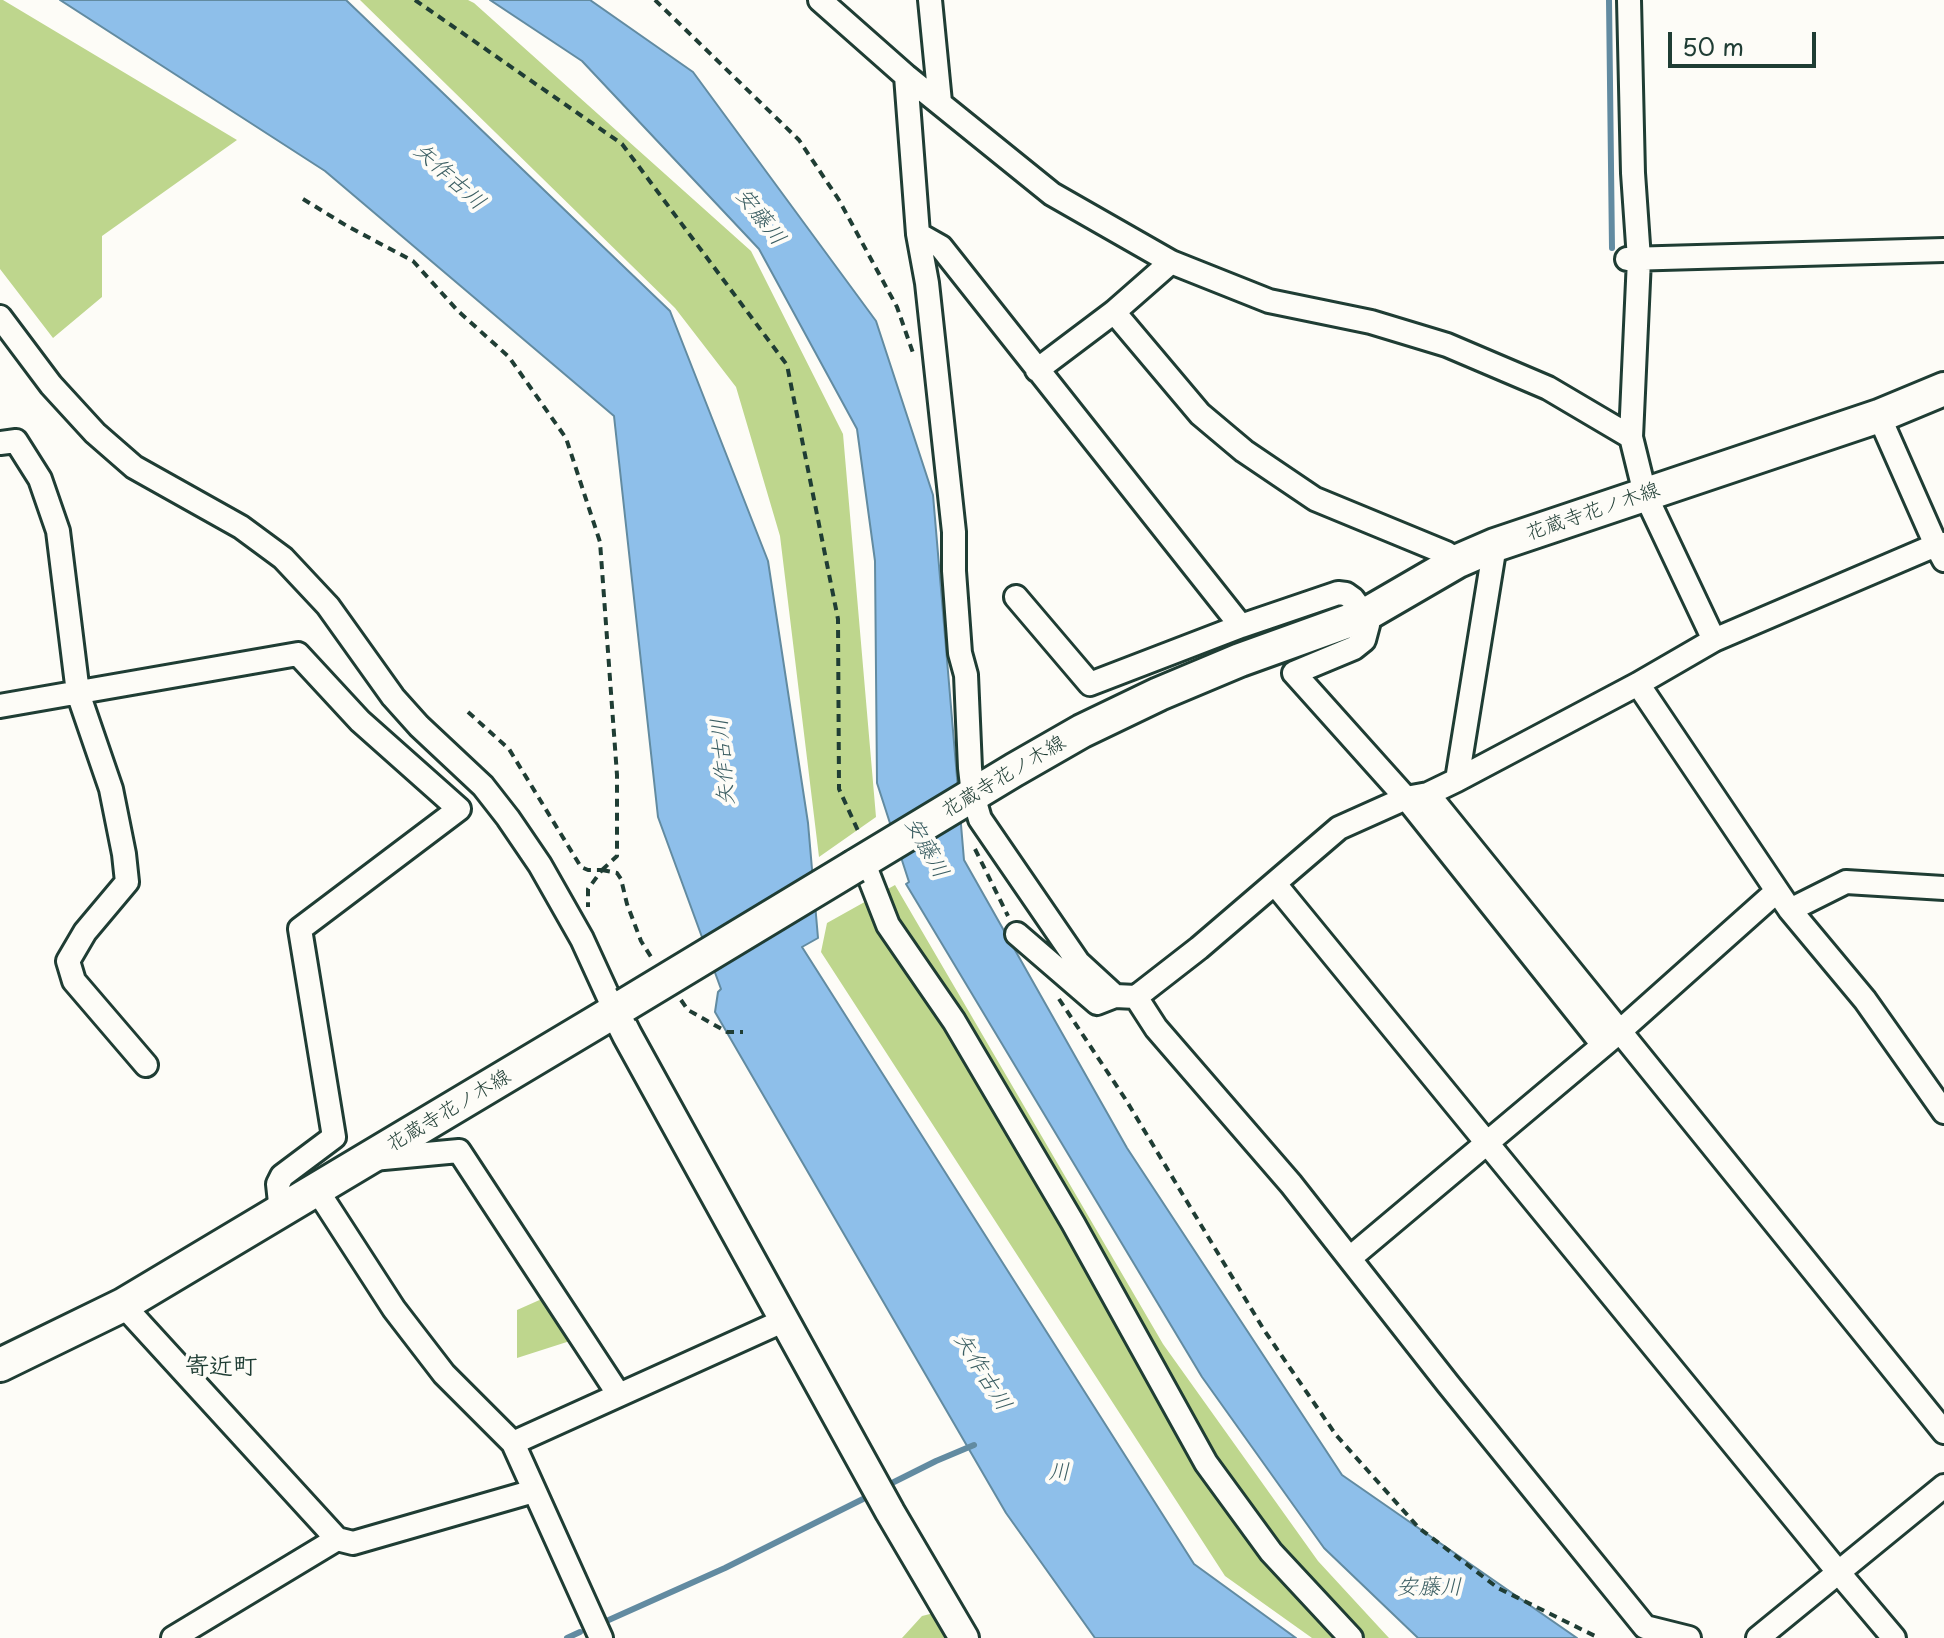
<!DOCTYPE html>
<meta charset="utf-8">
<style>
body{margin:0}
#map{position:relative;width:1944px;height:1638px;overflow:hidden;background:#fdfcf7;font-family:"Playpen Sans",sans-serif}
canvas{display:block}
.scale{position:absolute;left:1668px;top:32px;width:148px;height:36px;box-sizing:border-box;border:4px solid #1f3d34;border-top:0;padding-left:10px;font-size:24px;line-height:28px;white-space:nowrap;color:#1f3d34;-webkit-text-stroke:6px #fdfcf7;paint-order:stroke}
</style>
<div id="map">
<canvas width="1944" height="1638"></canvas>
<div class="scale">50 m</div>
</div>
<script>
const g = document.querySelector('canvas').getContext('2d');
g.lineJoin = 'round';
function fill(path, color) {
  g.fillStyle = color;
  g.fill(path, 'evenodd');
}
function toPath(rows) {
  const path = new Path2D();
  for (const r of rows) {
    path.moveTo(r[0], r[1]);
    for (let i = 2; i < r.length; i += 2) path.lineTo(r[i], r[i + 1]);
  }
  return path;
}
function trace(path, color, width, dash) {
  g.strokeStyle = color;
  g.lineWidth = width;
  g.lineCap = dash ? 'butt' : 'round';
  g.setLineDash(dash || []);
  g.stroke(path);
}
function label(font, color, halo, rows, align = 'center') {
  g.font = font + ' "Playpen Sans","Klee One",sans-serif';
  g.lineWidth = 8;
  g.setLineDash([]);
  g.textBaseline = 'middle';
  g.strokeStyle = halo;
  g.fillStyle = color;
  for (const [text, x, y, turn = 0] of rows) {
    g.save();
    g.translate(x, y);
    g.rotate((+turn || 0) * Math.PI / 180);
    g.textAlign = isNaN(turn) ? turn : align;
    if (halo) g.strokeText(text, 0, 0);
    g.fillText(text, 0, 0);
    g.restore();
  }
}
const green = toPath([
 [0,0,3,0,237,140,102,236,102,297,53,338,0,269],
 [360,0,468,0,474,3,751,251,843,434,876,817,819,857,780,536,736,387,675,308],
 [895,885,1163,1344,1318,1561,1389,1638,1312,1638,1225,1576,821,952,827,923],
 [544,1298,570,1341,517,1358,517,1310],
 [938,1612,952,1638,902,1638,922,1616]
]);
const water = toPath([
 [60,0,346,0,670,311,768,561,808,823,818,938,802,947,1194,1564,1296,1638,1095,1638,1006,1513,715,1012,718,992,721,989,658,817,614,416,325,171,60,0],
 [490,0,590,0,693,72,876,321,933,495,964,860,1127,1148,1342,1475,1577,1638,1418,1638,1324,1548,1202,1377,906,884,909,882,877,783,875,561,857,429,759,249,582,61,490,0]
]);
const stream = toPath([
 [1609,0,1612,248],
 [894,1482,936,1461,974,1445],
 [602,1623,725,1568,863,1499],
 [567,1638,580,1632]
]);
const path = toPath([
 [415,0,622,144,787,365,838,619,839,789,859,833],
 [655,0,799,140,839,200,897,307,913,353],
 [303,199,347,226,413,261,458,311,509,357,566,438,600,542,617,775,617,856,602,870],
 [468,712,509,749,581,867,588,870,602,870,588,889,588,907],
 [975,849,1008,916],
 [602,870,617,873,621,879,627,904,641,941,653,960],
 [1059,999,1126,1100,1264,1330,1336,1435,1419,1528,1498,1588,1599,1638],
 [681,1000,688,1010,727,1032,743,1032]
]);
const minor = toPath([
 [820,0,906,76,1052,194,1171,262,1269,301,1371,322,1447,345,1548,388,1631,437],
 [930,0,940,102],
 [1629,0,1633,173,1639,259,1631,437,1645,494,1714,640],
 [906,76,918,234,927,283,954,532,954,571,960,653,966,675,970,768,973,795,980,819,1078,962,1115,996,1136,997,1199,948,1339,828,1406,798,1428,794,1457,780,1638,684,1714,640,1936,545,1944,544],
 [918,234,941,247,1241,626],
 [1627,259,1944,250],
 [1114,312,1200,414,1244,451,1315,499,1446,553,1458,561],
 [0,317,51,385,95,433,134,467,241,527,283,558,328,606,393,697,419,726,483,786,508,818,540,865,582,939,615,1011],
 [1037,370,1114,312,1171,262],
 [1879,416,1936,545,1944,560],
 [0,443,16,441,40,479,58,531,78,693,111,789,124,854,127,882,85,932,68,961,74,981,146,1065],
 [1016,597,1090,684,1241,626,1338,593,1346,594,1353,599,1365,615,1368,625,1364,640,1354,648,1294,673,1406,798,1603,1045],
 [1638,684,1790,910,1846,882,1944,888],
 [0,706,298,654,360,721,459,809,300,929,334,1137,282,1176,278,1184,281,1212],
 [1457,780,1495,545],
 [1428,794,1944,1432],
 [863,861,888,925,954,1021,1073,1223,1206,1463,1271,1552,1351,1638],
 [1275,884,1839,1573,1894,1638],
 [1790,910,1865,1000,1944,1112],
 [1017,934,1097,1003,1115,996],
 [1136,997,1156,1028,1291,1184,1448,1384,1645,1627,1689,1638],
 [373,1159,459,1151,619,1395],
 [317,1190,394,1309,444,1374,513,1443,601,1638],
 [1350,1258,1619,1032,1777,891],
 [123,1305,337,1539,353,1543,534,1491],
 [513,1443,785,1320],
 [173,1638,337,1539],
 [1758,1638,1944,1486]
]);
const tertiary = toPath([
 [615,1011,627,1035,890,1512,964,1638]
]);
const secondary = toPath([
 [855,866,1014,770,1082,731,1159,694,1240,660,1365,615,1458,561,1495,545,1879,416,1944,389],
 [0,1365,123,1305,625,1005]
]);
const secondaryBridge = toPath([
 [625,1005,855,866]
]);
const streetNames = [
 ["花蔵寺花ノ木線",1593,512,-19],
 ["花蔵寺花ノ木線",1004,777,-31],
 ["花蔵寺花ノ木線",449,1111,-31]
];
const waterNames = [
 ["矢作古川",449,177,42],
 ["安藤川",760,217,52],
 ["矢作古川",724,762,-95],
 ["安藤川",926,848,61],
 ["矢作古川",982,1372,58],
 ["川",1059,1473],
 ["安藤川",1429,1588]
];
const quarterNames = [
 ["寄近町",221,1367]
];
fill(green, '#bed68d');
fill(water, '#8ebfea');
trace(water, '#628ba1', 2);
trace(stream, '#628ba1', 6);
trace(minor, '#1f3d34', 28);
trace(tertiary, '#1f3d34', 34);
trace(secondary, '#1f3d34', 38);
trace(path, '#1f3d34', 4, [8, 6]);
trace(minor, '#fdfcf7', 22);
trace(tertiary, '#fdfcf7', 28);
trace(secondary, '#fdfcf7', 32);
trace(secondaryBridge, '#1f3d34', 38, []);
trace(secondaryBridge, '#fdfcf7', 32);
label('20px', '#1f3d34', '#fdfcf7', streetNames);
label('italic 22px', '#3b5e62', '#fdfcf7', waterNames);
label('bold 24px', '#1f3d34', '#fdfcf7', quarterNames);
</script>
